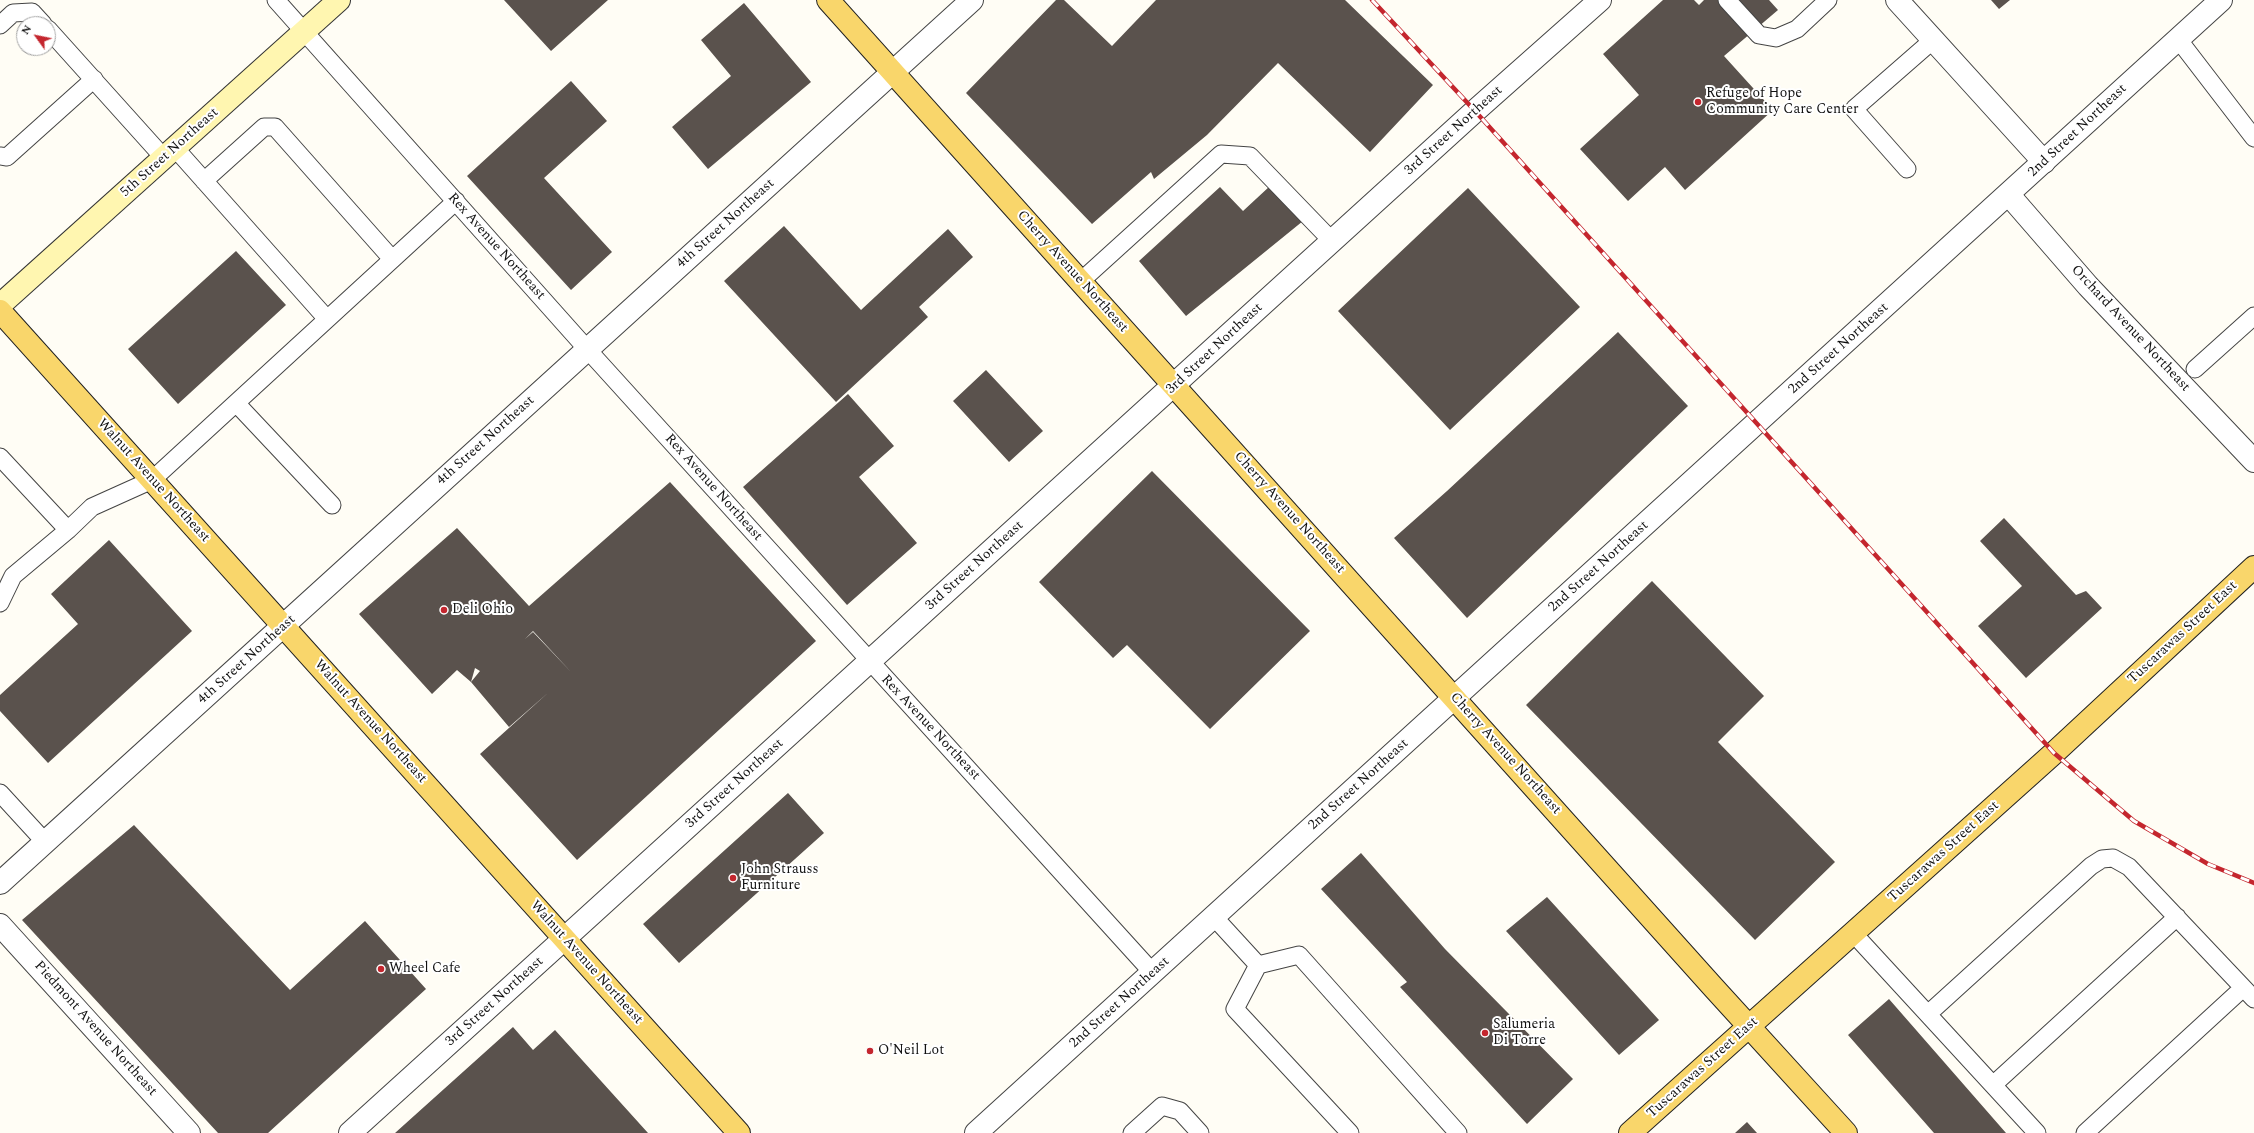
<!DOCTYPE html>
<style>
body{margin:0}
#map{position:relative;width:2254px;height:1133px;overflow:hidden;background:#fffdf5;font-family:Spectral,serif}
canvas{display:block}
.north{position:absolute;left:16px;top:16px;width:40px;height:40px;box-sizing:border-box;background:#fff;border:1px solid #a0a0a0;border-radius:50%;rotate:303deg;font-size:11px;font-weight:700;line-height:16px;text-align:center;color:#111}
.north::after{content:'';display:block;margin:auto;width:14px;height:18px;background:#c4262e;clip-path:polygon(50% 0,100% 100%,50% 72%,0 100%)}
</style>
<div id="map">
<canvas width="2254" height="1133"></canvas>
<div class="north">N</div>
</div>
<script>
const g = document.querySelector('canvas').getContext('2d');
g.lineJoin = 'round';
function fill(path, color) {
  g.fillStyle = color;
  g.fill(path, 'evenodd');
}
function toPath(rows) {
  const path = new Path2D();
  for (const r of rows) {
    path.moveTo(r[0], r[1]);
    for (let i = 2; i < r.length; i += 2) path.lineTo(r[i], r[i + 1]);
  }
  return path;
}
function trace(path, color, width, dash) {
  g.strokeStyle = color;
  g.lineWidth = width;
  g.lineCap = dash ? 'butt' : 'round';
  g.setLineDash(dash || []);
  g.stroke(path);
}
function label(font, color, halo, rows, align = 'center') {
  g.font = font + ' Spectral,serif';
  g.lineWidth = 4;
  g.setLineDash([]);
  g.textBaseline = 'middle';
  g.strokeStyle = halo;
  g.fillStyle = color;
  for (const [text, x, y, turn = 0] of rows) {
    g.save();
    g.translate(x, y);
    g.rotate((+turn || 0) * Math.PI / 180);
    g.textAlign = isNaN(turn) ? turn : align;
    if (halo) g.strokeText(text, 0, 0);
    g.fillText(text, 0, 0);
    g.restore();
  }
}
const building = toPath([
 [504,0,608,0,551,51],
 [1056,0,1064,0,1112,46,1156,0,1345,0,1433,85,1370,152,1278,63,1207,135,1154,179,1151,172,1092,224,966,93],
 [1663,0,1694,0,1699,5,1704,0,1769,0,1778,10,1724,56,1773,110,1685,190,1665,167,1628,201,1580,149,1639,95,1603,54],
 [1991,0,2010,0,1999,9],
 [744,3,811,82,708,169,672,127,731,76,701,40],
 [571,81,607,121,544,178,612,252,571,290,467,176],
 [1270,186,1303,221,1186,316,1139,261,1220,187,1243,211],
 [1468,188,1580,307,1450,430,1338,311],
 [784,226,861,310,948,229,973,257,919,307,928,317,836,402,724,281],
 [236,251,286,305,178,404,128,349],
 [1618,332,1688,406,1467,618,1394,538,1447,491],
 [986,370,1043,431,1009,462,953,401],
 [848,394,894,446,859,477,917,543,847,605,743,487],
 [1152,471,1310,631,1210,729,1127,645,1113,658,1039,582],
 [670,482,816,641,577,860,480,754,549,692,509,727,471,682,480,671,475,668,471,682,457,670,432,694,359,614,457,528,529,606],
 [533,631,572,673,533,632,525,639],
 [2004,518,2076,595,2086,591,2102,608,2026,678,1978,626,2022,586,1980,541],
 [109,540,192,631,48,763,0,711,0,695,78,624,51,594],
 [1652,581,1764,696,1718,742,1835,862,1755,940,1526,705],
 [788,793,824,833,679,963,643,924],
 [134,825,290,990,365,921,426,989,268,1133,218,1133,22,920],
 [1361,853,1445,949,1573,1079,1527,1124,1400,987,1407,982,1321,889],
 [1547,897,1659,1020,1619,1055,1506,931],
 [1889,999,2006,1133,1934,1133,1848,1035],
 [513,1027,533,1050,555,1030,648,1133,395,1133],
 [1747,1122,1757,1133,1735,1133]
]);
const service = toPath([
 [276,0,587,349,1153,973],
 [1727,0,1759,35,1776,38,1797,29,1828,0],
 [0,25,13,13,32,12,43,24],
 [48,29,164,158],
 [2178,39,2254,138],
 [175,148,327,319],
 [0,156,7,157,94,79],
 [1907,169,1854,109,1933,40],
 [204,181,264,127,275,127,392,259],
 [1081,281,1221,154,1250,156,1332,241],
 [2195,369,2254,316],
 [236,403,332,505],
 [0,457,68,530,13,576,0,603],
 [68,530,92,507,152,480,456,201],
 [0,793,45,842],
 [1214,917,1258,965],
 [1853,933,2037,1133],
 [1928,1014,2091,866,2102,859,2113,858,2129,867,2254,999],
 [1993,1085,2177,917],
 [1132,1133,1162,1106,1180,1111,1200,1133],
 [1350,1133,1235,1009,1258,965,1299,955,1458,1133],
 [2085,1133,2243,988]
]);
const minor = toPath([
 [1897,0,2044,162],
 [2009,195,2088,286,2254,461],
 [0,925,189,1133],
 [350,1133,564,939]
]);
const tertiary = toPath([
 [0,883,972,0],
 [564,939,1475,111,1600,0],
 [976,1133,2221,0]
]);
const secondary = toPath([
 [0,305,339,0]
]);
const primary = toPath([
 [828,0,1713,987,1846,1133],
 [0,311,739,1133],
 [1630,1133,2054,753,2254,567]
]);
const rail = toPath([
 [1372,0,1475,111,2054,753,2134,821,2208,864,2254,883]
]);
const markers = [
 [1698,102,4,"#c4262e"],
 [444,610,4,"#c4262e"],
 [733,878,4,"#c4262e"],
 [381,969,4,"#c4262e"],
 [1485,1033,4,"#c4262e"],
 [870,1051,4,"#c4262e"]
];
const poiNames = [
 ["Refuge of Hope",1706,94],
 ["Community Care Center",1706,110],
 ["Deli Ohio",452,610],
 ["John Strauss",741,870],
 ["Furniture",741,886],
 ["Wheel Cafe",389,969],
 ["Salumeria",1493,1025],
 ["Di Torre",1493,1041],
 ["O'Neil Lot",878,1051]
];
const streetNames = [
 ["3rd Street Northeast",1454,131,-42],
 ["2nd Street Northeast",2078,131,-43],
 ["5th Street Northeast",170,153,-42],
 ["4th Street Northeast",726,224,-42],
 ["Rex Avenue Northeast",496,247,48],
 ["Cherry Avenue Northeast",1072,272,48],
 ["Orchard Avenue Northeast",2130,329,47],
 ["3rd Street Northeast",1215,349,-43],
 ["2nd Street Northeast",1839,349,-42],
 ["4th Street Northeast",486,441,-42],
 ["Walnut Avenue Northeast",153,481,48],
 ["Rex Avenue Northeast",713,488,48],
 ["Cherry Avenue Northeast",1289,513,48],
 ["3rd Street Northeast",975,566,-42],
 ["2nd Street Northeast",1599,567,-42],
 ["Tuscarawas Street East",2183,633,-43],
 ["4th Street Northeast",247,660,-42],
 ["Walnut Avenue Northeast",370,722,48],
 ["Rex Avenue Northeast",930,728,47],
 ["Cherry Avenue Northeast",1505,754,48],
 ["3rd Street Northeast",735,784,-42],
 ["2nd Street Northeast",1359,785,-42],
 ["Tuscarawas Street East",1944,852,-42],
 ["Walnut Avenue Northeast",586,963,48],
 ["3rd Street Northeast",495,1002,-42],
 ["2nd Street Northeast",1120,1003,-42],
 ["Piedmont Avenue Northeast",95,1029,48],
 ["Tuscarawas Street East",1703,1068,-42]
];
fill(building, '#5a524d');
trace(service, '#444', 19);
trace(minor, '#444', 24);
trace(tertiary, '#444', 24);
trace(secondary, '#333', 24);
trace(primary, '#222', 24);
trace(service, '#fff', 17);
trace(minor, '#fff', 22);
trace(tertiary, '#fff', 22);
trace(secondary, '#fff6b0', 22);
trace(primary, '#f9d66b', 22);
trace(rail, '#c4262e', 4.5);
trace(rail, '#fff', 3, [9]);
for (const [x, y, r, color] of markers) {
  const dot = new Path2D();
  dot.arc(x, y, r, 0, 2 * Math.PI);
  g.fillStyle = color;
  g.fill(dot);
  trace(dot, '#fff', 1.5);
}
label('14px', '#111', '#fff', poiNames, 'left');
label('14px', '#111', '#fff', streetNames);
</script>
